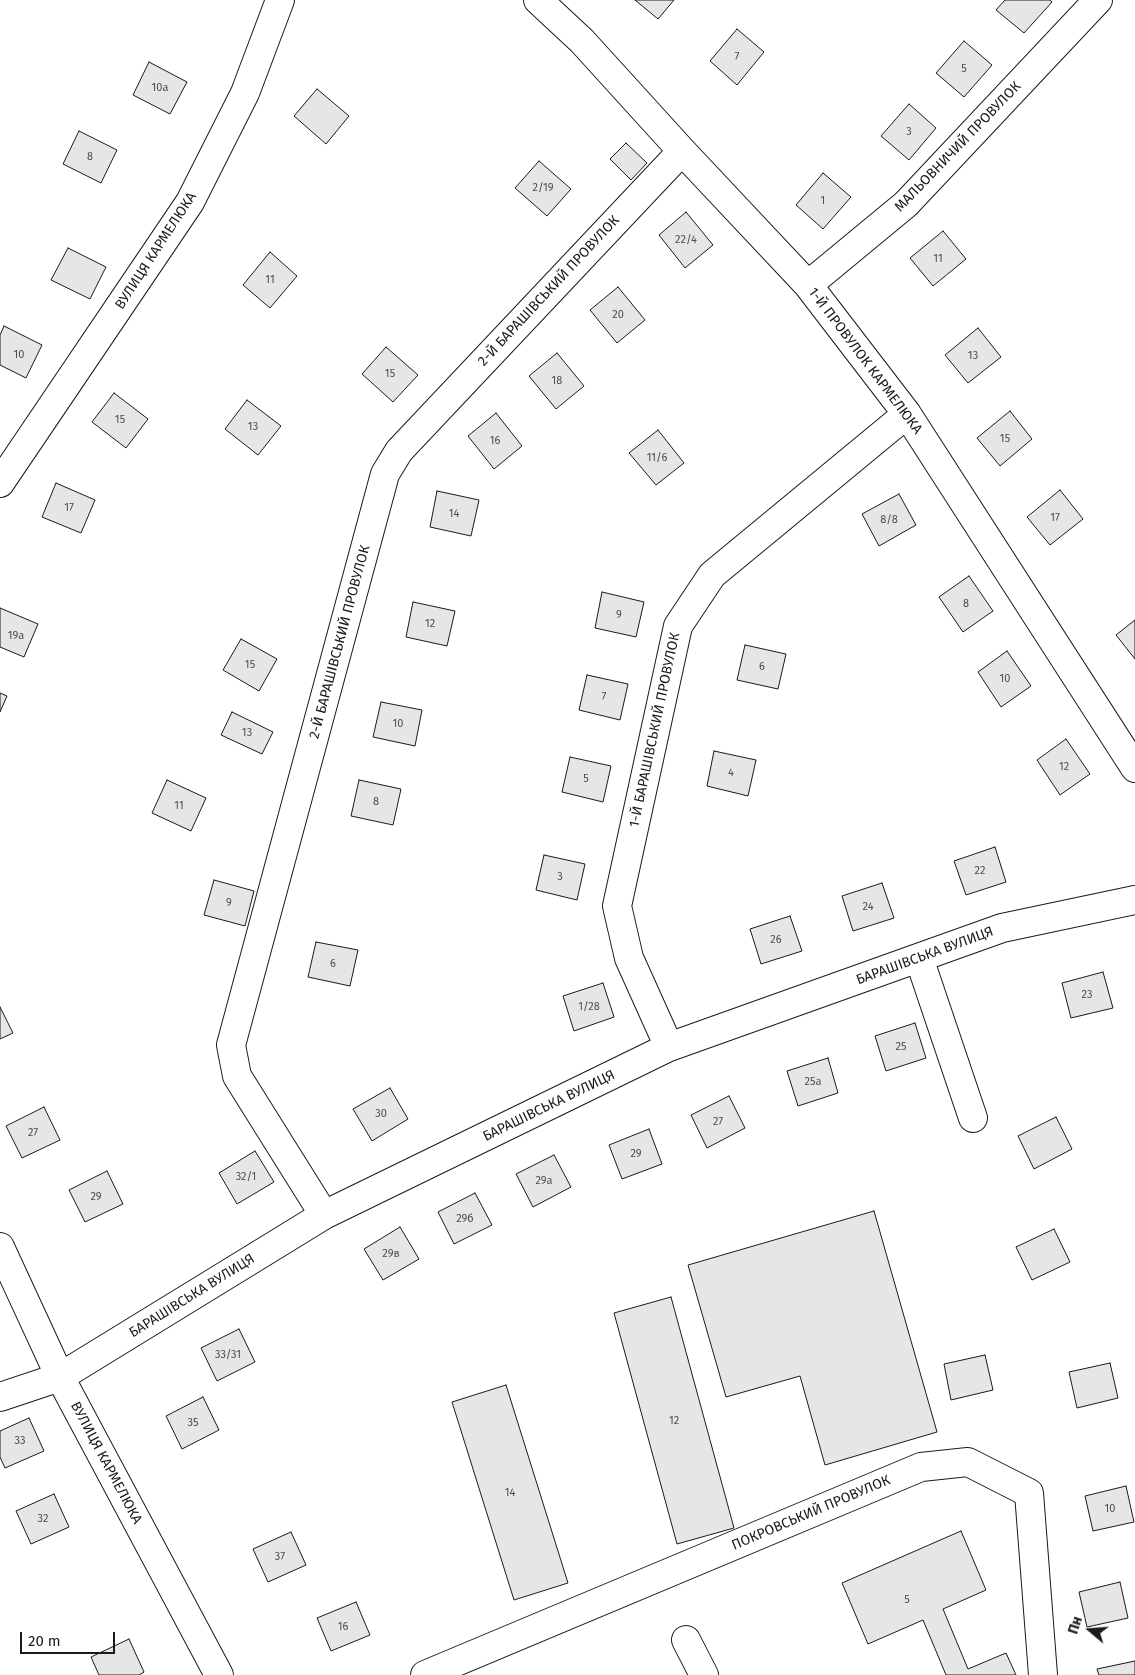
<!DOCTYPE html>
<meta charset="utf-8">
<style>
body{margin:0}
#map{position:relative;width:1135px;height:1675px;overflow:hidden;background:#fff;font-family:"Fira Sans",sans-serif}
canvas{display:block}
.north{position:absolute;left:1065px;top:1605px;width:50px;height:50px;-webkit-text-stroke:4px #fff;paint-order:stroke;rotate:288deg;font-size:14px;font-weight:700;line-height:20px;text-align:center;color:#1a1a1a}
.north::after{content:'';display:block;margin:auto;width:18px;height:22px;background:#1a1a1a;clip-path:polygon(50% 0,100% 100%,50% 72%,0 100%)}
.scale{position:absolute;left:20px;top:1632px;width:95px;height:22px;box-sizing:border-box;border:2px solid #1a1a1a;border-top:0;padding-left:6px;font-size:15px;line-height:18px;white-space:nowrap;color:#1a1a1a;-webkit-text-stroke:4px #fff;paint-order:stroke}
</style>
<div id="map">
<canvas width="1135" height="1675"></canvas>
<div class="north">Пн</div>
<div class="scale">20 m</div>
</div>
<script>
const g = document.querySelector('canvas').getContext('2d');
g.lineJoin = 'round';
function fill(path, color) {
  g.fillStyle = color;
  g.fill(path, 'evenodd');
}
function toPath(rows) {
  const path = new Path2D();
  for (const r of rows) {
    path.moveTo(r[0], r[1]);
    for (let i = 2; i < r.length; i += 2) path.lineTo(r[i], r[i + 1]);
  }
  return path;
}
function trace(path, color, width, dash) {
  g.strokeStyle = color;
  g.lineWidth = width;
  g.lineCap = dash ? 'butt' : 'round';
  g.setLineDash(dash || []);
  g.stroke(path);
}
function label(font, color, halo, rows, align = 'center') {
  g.font = font + ' "Fira Sans",sans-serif';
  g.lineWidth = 4;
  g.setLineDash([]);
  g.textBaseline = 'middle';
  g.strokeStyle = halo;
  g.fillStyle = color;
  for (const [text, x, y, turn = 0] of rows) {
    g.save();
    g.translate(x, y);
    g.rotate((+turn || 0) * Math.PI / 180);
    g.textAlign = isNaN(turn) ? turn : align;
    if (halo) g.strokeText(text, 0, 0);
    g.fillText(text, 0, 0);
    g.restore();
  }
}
const building = toPath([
 [635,0,674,0,658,19,635,0],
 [1005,0,1050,0,1052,2,1024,33,996,10,1005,0],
 [737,29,764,52,737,85,710,61,737,29],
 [964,41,992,65,964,97,936,73,964,41],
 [149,62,187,82,170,114,133,95,149,62],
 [317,89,349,116,326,144,294,116,317,89],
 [909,104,936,128,909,160,881,136,909,104],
 [79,131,117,150,101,183,63,164,79,131],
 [626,143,647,163,631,180,610,159,626,143],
 [539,161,571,189,547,216,515,188,539,161],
 [823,173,851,197,823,229,796,205,823,173],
 [686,212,713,245,685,268,659,235,686,212],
 [943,231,966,259,933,286,910,258,943,231],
 [68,248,106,267,90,299,51,280,68,248],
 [270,252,297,276,270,308,243,285,270,252],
 [618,287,645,320,617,343,590,310,618,287],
 [4,326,42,345,26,378,0,365,0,335,4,326],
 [978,328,1001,357,968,383,945,355,978,328],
 [386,347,418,375,393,402,362,374,386,347],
 [557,353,584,386,556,409,529,376,557,353],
 [114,393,148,419,126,448,92,422,114,393],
 [247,400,281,426,258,455,225,429,247,400],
 [1010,411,1032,439,1000,466,977,438,1010,411],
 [496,413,522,446,494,469,468,436,496,413],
 [658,430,684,463,656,485,629,453,658,430],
 [56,483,95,500,81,533,42,517,56,483],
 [1060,490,1083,519,1050,545,1027,517,1060,490],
 [437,491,479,500,471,536,430,527,437,491],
 [899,494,916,525,879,546,862,514,899,494],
 [969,576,993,611,963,632,939,597,969,576],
 [602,592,644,602,636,637,595,628,602,592],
 [413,602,455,611,447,646,406,637,413,602],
 [0,608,38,624,24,657,0,647,0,608],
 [1135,620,1135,659,1116,635,1135,620],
 [241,639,277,659,259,691,223,670,241,639],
 [745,645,786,654,778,689,737,680,745,645],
 [1007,651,1031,686,1001,707,978,672,1007,651],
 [587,675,628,684,620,720,579,710,587,675],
 [0,693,7,696,0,712,0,693],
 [381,702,422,710,415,746,373,737,381,702],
 [232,712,273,732,262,754,221,735,232,712],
 [1066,739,1090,774,1060,795,1037,760,1066,739],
 [714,751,756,760,748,796,707,786,714,751],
 [570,757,611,766,603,802,562,792,570,757],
 [167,780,206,798,191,831,152,813,167,780],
 [359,780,401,789,393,825,351,816,359,780],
 [995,847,1006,882,966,895,954,861,995,847],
 [544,855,585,864,577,900,536,890,544,855],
 [214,880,254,891,245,926,204,915,214,880],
 [882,883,894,918,853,931,842,896,882,883],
 [790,916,802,951,761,964,750,929,790,916],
 [316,942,358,950,350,986,308,977,316,942],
 [1103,972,1113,1008,1071,1018,1062,983,1103,972],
 [603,983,614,1017,574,1031,563,996,603,983],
 [0,1007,13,1033,0,1039,0,1007],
 [915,1023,926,1058,886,1071,875,1036,915,1023],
 [828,1058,838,1093,798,1106,787,1071,828,1058],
 [390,1088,408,1119,372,1141,353,1109,390,1088],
 [729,1096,745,1128,707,1148,691,1115,729,1096],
 [44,1107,60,1140,22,1158,6,1126,44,1107],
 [1056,1117,1072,1149,1034,1169,1018,1136,1056,1117],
 [649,1129,662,1164,622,1179,609,1145,649,1129],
 [255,1151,274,1182,237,1204,219,1173,255,1151],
 [554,1155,571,1187,533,1207,516,1174,554,1155],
 [107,1171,123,1204,85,1222,69,1190,107,1171],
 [475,1193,492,1225,454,1244,438,1212,475,1193],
 [874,1211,937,1432,825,1465,800,1376,726,1397,688,1265,874,1211],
 [400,1227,419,1259,383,1280,364,1249,400,1227],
 [1054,1229,1070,1262,1032,1280,1016,1247,1054,1229],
 [671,1297,734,1528,677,1544,614,1313,671,1297],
 [239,1329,255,1362,217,1381,201,1348,239,1329],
 [985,1355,993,1390,951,1400,944,1364,985,1355],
 [1110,1363,1118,1398,1077,1408,1069,1372,1110,1363],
 [506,1385,568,1583,514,1600,452,1402,506,1385],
 [203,1397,219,1430,182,1449,166,1416,203,1397],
 [29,1418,44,1451,5,1468,0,1457,0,1431,29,1418],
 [1126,1486,1134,1522,1093,1531,1085,1496,1126,1486],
 [54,1494,69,1527,31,1544,16,1511,54,1494],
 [961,1531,986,1590,943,1609,968,1669,1006,1653,1016,1675,946,1675,923,1620,868,1644,842,1583,961,1531],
 [291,1532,306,1565,268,1582,253,1549,291,1532],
 [1120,1582,1128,1618,1087,1627,1079,1592,1120,1582],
 [356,1602,370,1635,331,1651,317,1618,356,1602],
 [129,1639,144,1672,139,1675,99,1675,91,1657,129,1639],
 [1135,1661,1135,1675,1099,1675,1097,1669,1135,1661]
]);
const minor = toPath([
 [538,0,582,41,682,151,808,285,907,414,1135,768],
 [808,285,906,204,1098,0],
 [0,483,190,202,245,93,280,0],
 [919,958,973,1118],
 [669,1047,629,958,617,906,678,626,712,575,907,414],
 [324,1215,237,1076,231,1045,385,474,399,451,682,151],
 [0,1247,60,1377,219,1675],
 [0,1397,60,1377,324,1215,669,1047,1002,928,1135,900],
 [686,1640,704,1675],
 [425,1675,921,1467,968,1462,1029,1493,1043,1675]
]);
const numberNames = [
 ["7",737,57],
 ["5",964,69],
 ["10а",160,88],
 ["3",909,132],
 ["8",90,157],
 ["2/19",543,188],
 ["1",823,201],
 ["22/4",686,240],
 ["11",938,259],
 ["11",270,280],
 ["20",618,315],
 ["10",19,355],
 ["13",973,356],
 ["15",390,374],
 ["18",557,381],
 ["15",120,420],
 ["13",253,427],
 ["15",1005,439],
 ["16",495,441],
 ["11/6",657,458],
 ["17",69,508],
 ["14",454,514],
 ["17",1055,518],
 ["8/8",889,520],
 ["8",966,604],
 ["9",619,615],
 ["12",430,624],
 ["19а",16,636],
 ["15",250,665],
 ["6",762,667],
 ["10",1005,679],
 ["7",604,697],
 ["10",398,724],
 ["13",247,733],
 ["12",1064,767],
 ["4",731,773],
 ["5",586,779],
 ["8",376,802],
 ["11",179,806],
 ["22",980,871],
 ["3",560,877],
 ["9",229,903],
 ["24",868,907],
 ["26",776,940],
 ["6",333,964],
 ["23",1087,995],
 ["1/28",589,1007],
 ["25",901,1047],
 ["25а",813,1082],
 ["30",381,1114],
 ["27",718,1122],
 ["27",33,1133],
 ["29",636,1154],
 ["32/1",246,1177],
 ["29а",544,1181],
 ["29",96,1197],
 ["29б",465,1219],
 ["29в",391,1254],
 ["33/31",228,1355],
 ["12",674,1421],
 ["35",193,1423],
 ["33",20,1441],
 ["14",510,1493],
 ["10",1110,1509],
 ["32",43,1519],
 ["37",280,1557],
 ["5",907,1600],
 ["16",343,1627]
];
const streetNames = [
 ["МАЛЬОВНИЧИЙ ПРОВУЛОК",958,147,-46],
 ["ВУЛИЦЯ КАРМЕЛЮКА",156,251,-57],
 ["2-Й БАРАШІВСЬКИЙ ПРОВУЛОК",549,291,-47],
 ["1-Й ПРОВУЛОК КАРМЕЛЮКА",865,361,53],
 ["2-Й БАРАШІВСЬКИЙ ПРОВУЛОК",340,642,-75],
 ["1-Й БАРАШІВСЬКИЙ ПРОВУЛОК",655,730,-78],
 ["БАРАШІВСЬКА ВУЛИЦЯ",925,956,-20],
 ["БАРАШІВСЬКА ВУЛИЦЯ",549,1106,-26],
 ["БАРАШІВСЬКА ВУЛИЦЯ",192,1296,-32],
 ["ВУЛИЦЯ КАРМЕЛЮКА",106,1463,62],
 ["ПОКРОВСЬКИЙ ПРОВУЛОК",811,1513,-23]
];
fill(building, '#e6e6e6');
trace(building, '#1a1a1a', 1);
trace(minor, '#1a1a1a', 30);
trace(minor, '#fff', 28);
label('11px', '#4d4d4d', null, numberNames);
label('14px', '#1a1a1a', '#fff', streetNames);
</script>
